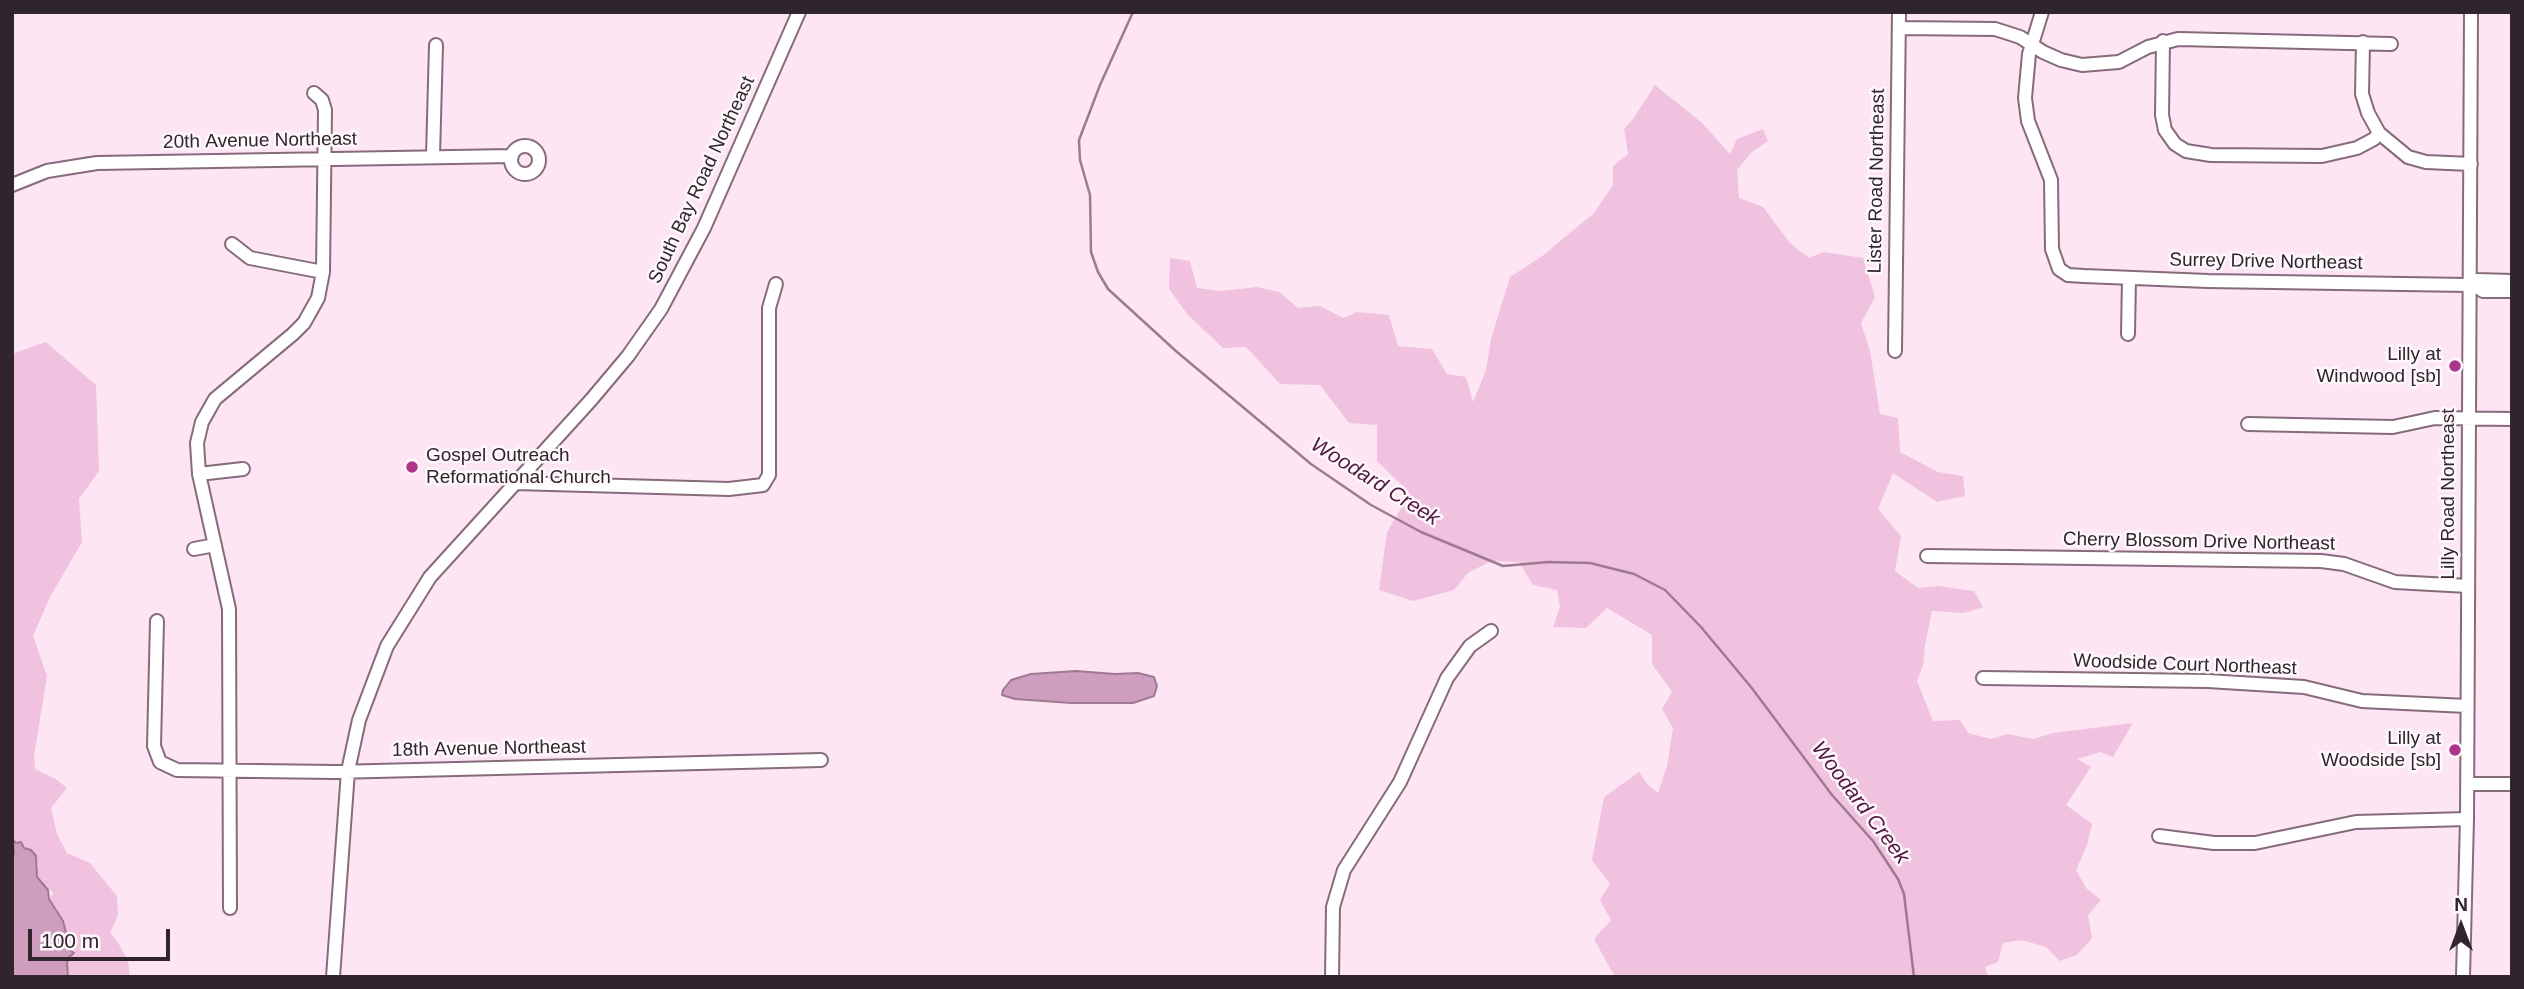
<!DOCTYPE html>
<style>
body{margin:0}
#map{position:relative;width:2524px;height:989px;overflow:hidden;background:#fde5f4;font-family:Arial,sans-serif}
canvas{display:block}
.frame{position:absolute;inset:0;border:14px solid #30252c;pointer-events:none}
.north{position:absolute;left:2426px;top:891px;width:70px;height:70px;-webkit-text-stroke:5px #fef8fc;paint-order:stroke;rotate:0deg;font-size:19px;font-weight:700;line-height:28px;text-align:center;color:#30252c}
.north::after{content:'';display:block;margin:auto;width:24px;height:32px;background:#30252c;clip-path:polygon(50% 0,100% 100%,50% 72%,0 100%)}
.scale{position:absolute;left:28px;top:929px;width:142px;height:32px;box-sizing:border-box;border:4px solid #30252c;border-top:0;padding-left:9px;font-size:21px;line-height:24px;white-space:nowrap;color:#30252c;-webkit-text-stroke:5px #fef8fc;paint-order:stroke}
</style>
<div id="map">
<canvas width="2524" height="989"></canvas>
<div class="frame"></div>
<div class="north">N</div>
<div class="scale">100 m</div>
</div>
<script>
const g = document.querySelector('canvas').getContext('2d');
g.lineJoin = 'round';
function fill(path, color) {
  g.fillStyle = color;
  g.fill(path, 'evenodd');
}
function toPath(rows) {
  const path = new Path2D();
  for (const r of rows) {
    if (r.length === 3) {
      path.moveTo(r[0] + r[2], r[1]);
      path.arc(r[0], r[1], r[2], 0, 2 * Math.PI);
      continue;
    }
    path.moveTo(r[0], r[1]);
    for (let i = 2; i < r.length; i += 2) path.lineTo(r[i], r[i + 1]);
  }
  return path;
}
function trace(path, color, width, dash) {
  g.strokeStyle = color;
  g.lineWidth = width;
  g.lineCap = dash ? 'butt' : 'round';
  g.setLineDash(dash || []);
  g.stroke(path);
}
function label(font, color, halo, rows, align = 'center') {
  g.font = font + ' Arial,sans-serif';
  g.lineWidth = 5;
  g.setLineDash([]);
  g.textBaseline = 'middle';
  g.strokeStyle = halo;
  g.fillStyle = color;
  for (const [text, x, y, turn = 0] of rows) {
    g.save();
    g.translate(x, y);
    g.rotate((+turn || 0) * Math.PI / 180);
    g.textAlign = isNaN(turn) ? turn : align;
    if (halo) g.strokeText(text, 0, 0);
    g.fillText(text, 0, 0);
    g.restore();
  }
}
const green = toPath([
 [1655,85,1702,123,1730,154,1737,139,1763,129,1768,141,1752,152,1737,170,1739,198,1763,207,1790,243,1809,258,1824,252,1863,258,1875,297,1861,323,1870,351,1880,414,1898,418,1900,452,1938,472,1963,476,1965,496,1937,502,1893,473,1878,509,1901,536,1895,571,1918,588,1938,586,1974,591,1983,607,1964,613,1932,611,1925,645,1923,665,1917,681,1933,721,1960,720,1968,733,1991,739,2008,734,2033,739,2053,733,2133,723,2113,757,2100,752,2077,759,2091,767,2066,805,2092,824,2087,845,2076,870,2086,888,2101,900,2088,915,2092,938,2077,955,2060,961,2046,947,2022,940,2003,943,1998,962,1985,967,1988,977,1615,977,1594,939,1611,920,1600,900,1610,884,1592,860,1604,797,1639,772,1648,785,1658,793,1667,766,1673,728,1662,709,1672,692,1652,664,1652,635,1607,608,1586,628,1553,627,1560,607,1557,590,1533,585,1519,562,1491,561,1468,573,1454,590,1413,601,1379,590,1387,532,1410,493,1377,461,1377,425,1349,423,1320,385,1280,384,1246,347,1223,348,1188,315,1169,289,1170,258,1190,261,1197,288,1222,291,1257,287,1279,292,1298,308,1320,306,1343,318,1357,312,1389,315,1398,346,1432,349,1447,374,1466,377,1473,402,1486,370,1491,339,1510,277,1541,257,1594,213,1613,185,1613,166,1628,154,1624,129,1633,119],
 [46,342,96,385,99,471,79,499,82,542,50,597,33,636,47,676,34,756,35,769,56,779,67,788,51,808,57,834,67,853,90,863,117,896,118,916,110,933,117,941,128,960,130,977,68,977,68,949,63,946,61,941,66,933,63,921,57,914,57,909,49,899,53,894,52,891,48,890,37,877,38,864,33,855,16,843,12,833,14,831,12,829,12,354]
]);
const water = toPath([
 [1076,671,1115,674,1138,673,1154,677,1157,686,1154,696,1133,703,1071,703,1015,699,1002,695,1003,690,1011,680,1031,674,1076,671],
 [12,839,16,843,21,842,24,848,31,850,36,856,37,877,48,890,49,899,63,921,66,933,61,942,63,946,74,953,68,958,67,963,68,977,12,977,12,856,14,854,12,839]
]);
const stream = toPath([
 [1133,12,1100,85,1079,140,1080,160,1090,195,1091,252,1098,272,1108,289,1177,352,1311,464,1371,505,1421,532,1503,566,1548,562,1590,563,1634,574,1665,590,1701,627,1751,687,1832,795,1873,841,1898,879,1904,894,1914,977]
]);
const minor = toPath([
 [2042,12,2029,54,2025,98,2028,121,2051,180,2052,249,2059,269,2068,275,2084,276,2208,281,2468,285,2473,284,2477,280,2512,281],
 [1899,28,1995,29,2020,37,2043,52,2061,60,2082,65,2119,62,2148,47,2178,39,2391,44],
 [2163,41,2162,115,2165,130,2175,144,2186,151,2211,155,2322,156,2357,148,2374,139,2379,133],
 [2363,42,2362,94,2368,113,2379,133,2408,157,2426,162,2471,164],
 [525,160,14],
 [433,156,436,45],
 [12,185,47,171,97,163,512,156],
 [232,244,250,258,323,272],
 [2473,284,2483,291,2512,291],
 [2128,334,2129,278],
 [1895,351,1899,12],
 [2248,424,2393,427,2435,418,2512,419],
 [199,474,243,469],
 [515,483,729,489,763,485,769,475,769,308,776,284],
 [194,549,215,545],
 [1927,556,2321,561,2344,564,2395,582,2468,586],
 [157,621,154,746,160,762,177,770,335,772,821,760],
 [1983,678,2208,681,2304,687,2362,701,2467,706],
 [2467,784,2512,784],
 [2159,836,2214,843,2255,843,2356,822,2467,819],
 [230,908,229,609,199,474,197,443,202,422,215,399,293,334,304,323,318,298,323,272,325,110,322,100,314,93],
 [333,977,348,771,359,720,387,646,430,577,591,400,628,356,661,309,704,228,799,12],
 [1332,977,1333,907,1344,870,1400,782,1447,678,1470,646,1491,631],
 [2463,977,2467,819,2471,12]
]);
const markers = [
 [2455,366,7,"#ac348b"],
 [412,467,7,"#ac348b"],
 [2455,750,7,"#ac348b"]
];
const streetNames = [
 ["20th Avenue Northeast",260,141,-1],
 ["South Bay Road Northeast",702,180,-65],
 ["Lister Road Northeast",1877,181,-89],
 ["Surrey Drive Northeast",2266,262,1],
 ["Lilly Road Northeast",2449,494,-90],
 ["Cherry Blossom Drive Northeast",2199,542,1],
 ["Woodside Court Northeast",2185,665,2],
 ["18th Avenue Northeast",489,749,-1]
];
const poiNames = [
 ["Lilly at",2441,355],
 ["Windwood [sb]",2441,377],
 ["Gospel Outreach",426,456,"left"],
 ["Reformational Church",426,478,"left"],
 ["Lilly at",2441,739],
 ["Woodside [sb]",2441,761]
];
const waterNames = [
 ["Woodard Creek",1375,482,32],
 ["Woodard Creek",1860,803,53]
];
fill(green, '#f0c2df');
fill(water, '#cf9dbd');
trace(water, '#9f7992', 2);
trace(stream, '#9f7992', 2.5);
trace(minor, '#856b7b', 16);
trace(minor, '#fff', 12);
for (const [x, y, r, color] of markers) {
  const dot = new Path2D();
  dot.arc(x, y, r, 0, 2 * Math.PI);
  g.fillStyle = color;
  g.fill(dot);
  trace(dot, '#fef8fc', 2.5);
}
label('19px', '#30252c', '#fef8fc', streetNames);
label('19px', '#30252c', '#fef8fc', poiNames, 'right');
label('italic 21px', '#511741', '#fef8fc', waterNames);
</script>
